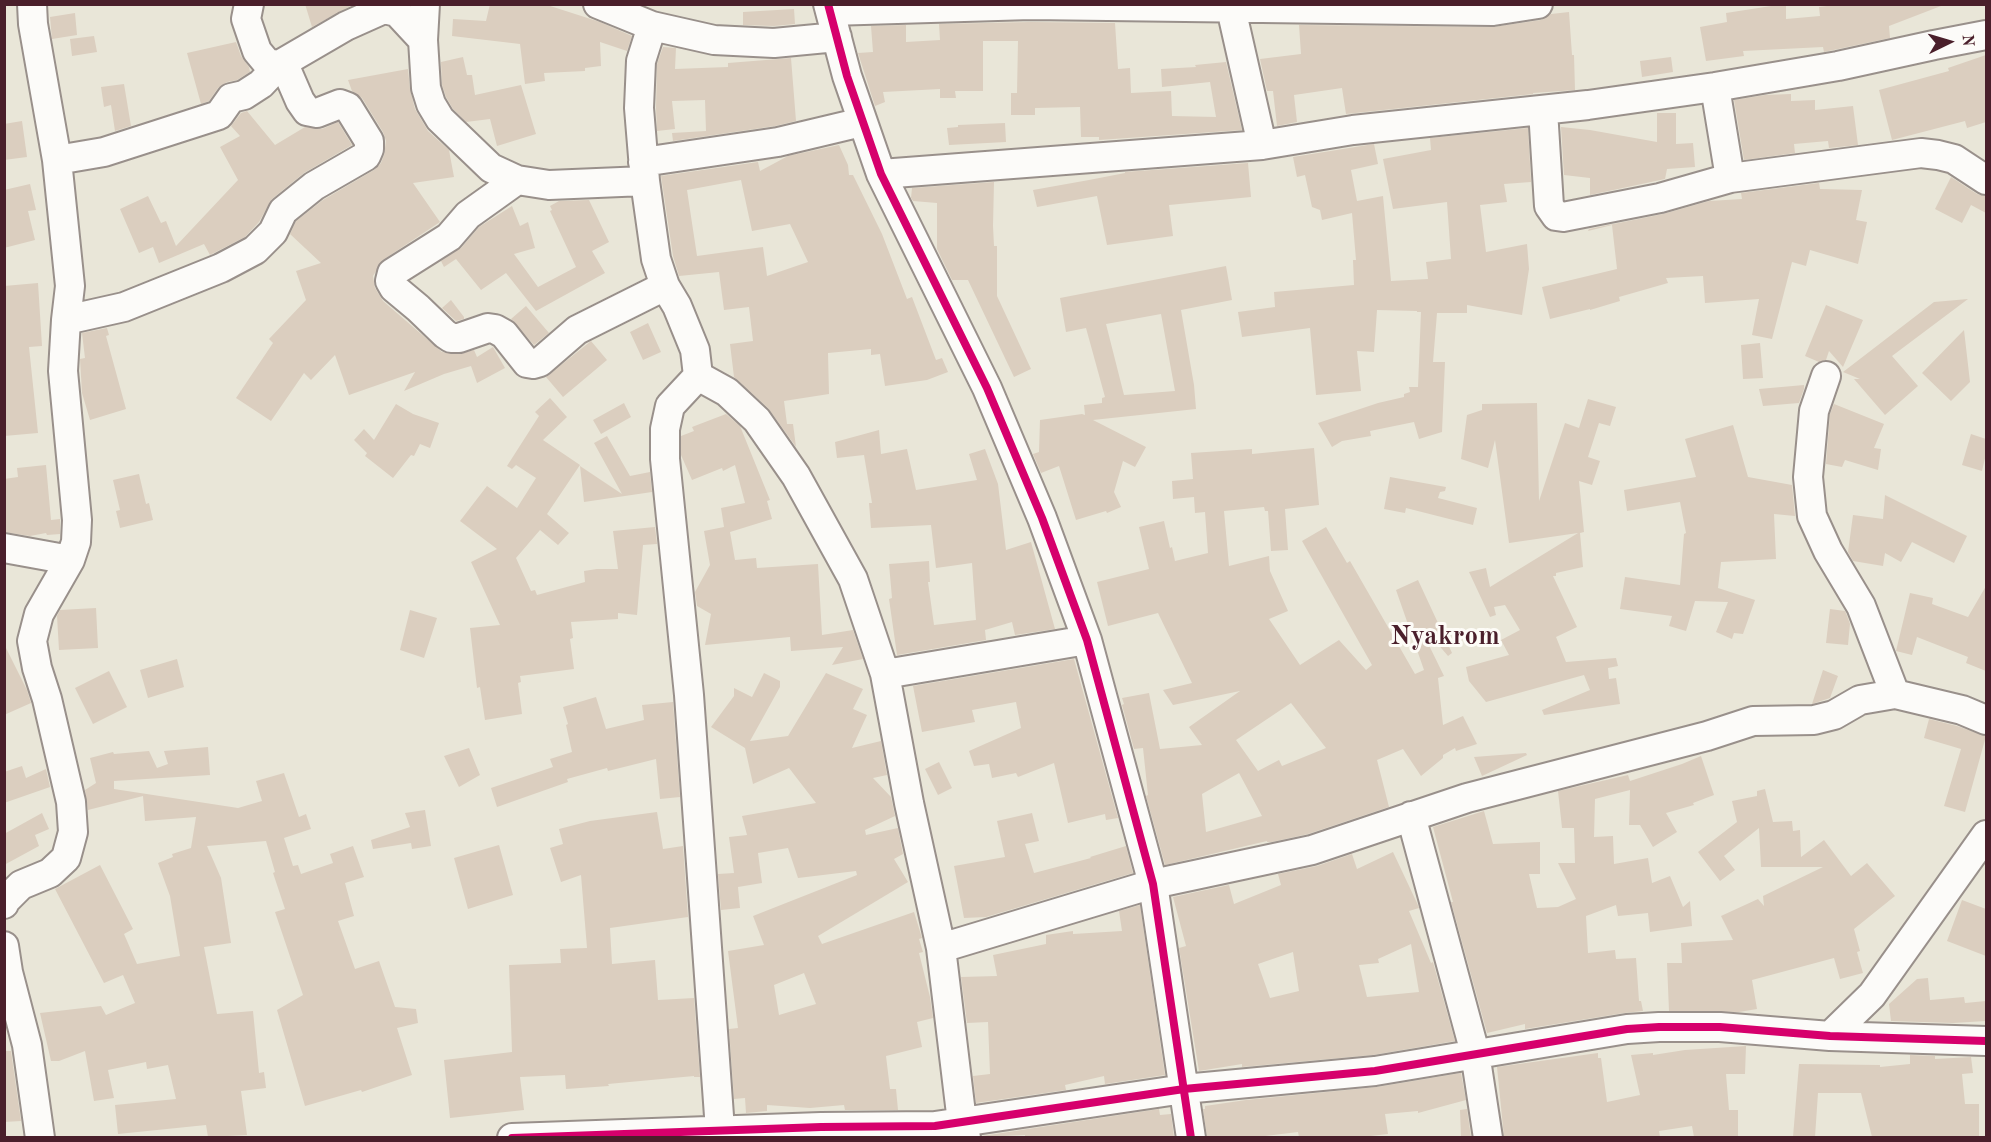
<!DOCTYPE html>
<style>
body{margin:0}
#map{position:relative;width:1991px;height:1142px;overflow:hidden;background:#e9e6d8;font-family:"Old Standard TT",serif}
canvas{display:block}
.frame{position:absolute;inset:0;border:6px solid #4a1f2b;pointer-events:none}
.north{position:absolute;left:1919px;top:12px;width:60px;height:60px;-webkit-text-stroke:4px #fdfcf7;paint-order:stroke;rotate:85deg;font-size:16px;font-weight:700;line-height:24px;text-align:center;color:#4a1f2b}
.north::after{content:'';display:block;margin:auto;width:21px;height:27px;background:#4a1f2b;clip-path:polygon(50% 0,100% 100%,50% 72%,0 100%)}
</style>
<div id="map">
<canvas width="1991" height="1142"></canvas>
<div class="frame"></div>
<div class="north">N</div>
</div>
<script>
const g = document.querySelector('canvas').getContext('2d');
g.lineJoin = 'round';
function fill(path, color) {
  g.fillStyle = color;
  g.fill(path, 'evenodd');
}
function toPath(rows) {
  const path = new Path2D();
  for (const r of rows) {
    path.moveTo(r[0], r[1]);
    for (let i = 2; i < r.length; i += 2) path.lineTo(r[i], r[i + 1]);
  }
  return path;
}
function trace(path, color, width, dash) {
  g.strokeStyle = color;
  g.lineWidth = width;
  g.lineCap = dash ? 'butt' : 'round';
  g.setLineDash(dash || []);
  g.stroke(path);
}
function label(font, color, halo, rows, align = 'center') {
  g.font = font + ' "Old Standard TT",serif';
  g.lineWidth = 6;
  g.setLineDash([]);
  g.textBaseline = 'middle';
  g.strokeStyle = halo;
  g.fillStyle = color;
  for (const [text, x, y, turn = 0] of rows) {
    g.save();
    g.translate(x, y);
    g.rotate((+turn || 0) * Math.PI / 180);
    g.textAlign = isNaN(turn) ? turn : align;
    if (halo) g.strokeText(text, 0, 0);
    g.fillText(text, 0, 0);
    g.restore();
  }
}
const building = toPath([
 [305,4,354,4,312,27],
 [490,4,544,4,600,22,632,36,627,51,600,42,601,66,585,68,585,71,544,73,545,81,525,84,520,44,452,36,453,19,486,21],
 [1784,4,1786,4,1786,19,1820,16,1819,7,1842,4,1941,6,1889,26,1890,38,1824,52,1823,47,1743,51,1744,56,1706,61,1700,27,1727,22,1726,13],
 [794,9,795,24,774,26,743,25,743,12],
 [1569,12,1572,55,1574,55,1575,90,1533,93,1533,94,1346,114,1342,88,1294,95,1297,122,1277,126,1273,91,1267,91,1260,59,1301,54,1299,25,1493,27,1541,20,1551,14],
 [75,13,77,35,52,39,50,17],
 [1031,22,1115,23,1118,69,1130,68,1131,93,1171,91,1172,116,1216,117,1210,82,1162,87,1161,69,1196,67,1195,65,1226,62,1242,130,1099,140,1099,137,1081,137,1080,107,1035,108,1035,115,1011,115,1011,93,1017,93,1018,41,983,41,983,91,955,91,956,98,940,98,940,89,883,92,885,102,875,106,858,53,873,52,871,26,906,25,906,42,940,40,939,24],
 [94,36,97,52,72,56,70,39],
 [236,42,241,56,249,67,250,72,237,80,227,82,218,88,209,101,201,104,187,53],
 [663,47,676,48,675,69,728,67,728,63,791,58,796,121,775,126,673,141,672,133,706,131,705,100,672,101,675,129,657,131,656,108,657,64],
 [1986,55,1986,122,1967,128,1965,121,1892,140,1879,90,1949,71,1948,68],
 [463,57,467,75,472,75,475,95,521,85,536,134,497,146,490,119,466,122,453,109,446,97,442,85,441,62],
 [1671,57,1673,72,1642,77,1640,61],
 [408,69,410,89,415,109,428,131,449,150,454,177,413,183,440,222,383,260,373,276,375,288,383,301,442,352,459,354,474,350,477,357,493,347,505,368,477,383,471,366,444,374,404,391,415,372,349,395,335,355,311,380,304,373,271,421,236,398,273,343,269,339,306,300,296,271,321,263,290,234,296,221,323,200,374,170,381,163,384,155,386,141,383,132,362,98,352,91,348,80],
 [124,84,131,126,115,131,111,105,104,107,101,87],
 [1791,94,1791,101,1815,100,1815,110,1853,106,1858,145,1829,148,1828,141,1794,144,1795,153,1744,160,1734,100,1765,95],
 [247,111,275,145,305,127,322,129,338,122,352,145,304,173,272,199,259,222,245,237,214,253,210,255,204,244,159,263,153,247,139,253,120,209,148,196,161,223,166,221,176,246,238,180,220,147,240,136,231,126,241,113],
 [1657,113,1676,113,1676,144,1693,143,1695,167,1667,169,1665,179,1590,195,1590,178,1564,175,1561,127,1590,130,1657,142],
 [22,121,27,157,4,160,4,124],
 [1005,123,1006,142,949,145,947,128,958,127,958,125],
 [1528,128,1531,182,1504,184,1507,202,1480,205,1486,252,1527,244,1529,269,1522,315,1467,305,1467,313,1437,313,1433,362,1445,362,1442,432,1419,439,1414,422,1370,431,1371,436,1342,441,1332,447,1318,423,1378,403,1404,397,1404,394,1410,392,1409,387,1418,387,1421,312,1417,312,1417,311,1377,310,1374,352,1357,351,1361,391,1316,395,1310,328,1242,337,1238,312,1275,307,1274,292,1354,285,1353,260,1356,260,1352,213,1322,220,1320,210,1312,207,1305,175,1297,177,1293,157,1374,144,1378,164,1351,170,1357,201,1383,196,1391,281,1428,279,1426,262,1451,259,1447,202,1393,209,1383,159,1431,150,1430,138],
 [839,145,848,165,849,175,853,175,882,234,907,299,912,297,936,360,942,358,948,372,927,380,885,386,880,354,871,355,871,349,828,353,829,394,784,401,787,424,793,424,796,447,768,408,734,377,730,344,753,341,749,307,724,310,719,272,679,276,673,256,661,176,758,162,760,171,788,156],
 [741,180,752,231,790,224,808,262,767,276,763,247,697,256,687,190],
 [1248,163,1251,197,1169,205,1173,236,1107,245,1097,196,1037,207,1033,190,1089,180,1125,173,1125,172],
 [1951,177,1977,194,1986,196,1986,213,1971,205,1962,223,1935,209],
 [994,182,993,226,994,246,997,246,997,296,1031,369,1014,377,968,280,952,280,937,249,937,203,913,201,911,198,912,188],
 [1819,183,1820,189,1862,190,1856,220,1867,222,1858,264,1810,250,1806,266,1792,262,1772,339,1752,335,1759,299,1705,303,1703,276,1666,278,1668,283,1619,297,1620,301,1590,310,1590,309,1550,319,1542,287,1617,269,1612,225,1588,231,1589,229,1663,214,1709,201,1742,199,1741,193],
 [30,184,36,210,28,211,35,240,4,248,4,190],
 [589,200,609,242,592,251,605,273,536,311,506,273,481,290,456,259,444,267,441,261,461,248,479,227,512,206,520,226,528,222,535,248,514,254,538,287,576,267,550,211,552,210,550,206,559,201],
 [1226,266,1232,300,1181,310,1194,385,1196,409,1093,420,1146,447,1135,467,1123,461,1114,492,1121,507,1107,513,1106,511,1076,520,1059,466,1041,473,1033,454,1039,452,1040,420,1082,414,1085,415,1084,405,1102,403,1102,398,1105,397,1086,328,1066,332,1060,298],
 [1161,314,1175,391,1124,395,1106,324],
 [38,283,42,346,29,347,38,433,4,436,4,286],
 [1968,299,1892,356,1918,386,1885,415,1854,379,1860,379,1843,372,1934,302],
 [451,300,464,317,464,319,456,321,442,308],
 [1826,305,1863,320,1843,367,1829,351,1826,360,1819,362,1805,356],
 [526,306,549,333,534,345,511,319],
 [648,323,661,352,643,360,630,332],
 [107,328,109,335,106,336,126,409,90,420,82,393,80,359,85,358,82,333],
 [1964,330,1970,382,1951,401,1922,373],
 [591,341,607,360,563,397,546,377],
 [1760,343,1763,378,1743,379,1741,345],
 [1804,385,1804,389,1799,403,1763,406,1759,389],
 [550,398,567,417,543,440,580,465,547,514,569,533,558,545,540,530,516,558,531,591,535,590,537,595,585,582,584,571,597,569,618,569,613,531,655,527,657,544,643,545,637,615,618,613,618,619,571,622,573,638,570,639,574,669,520,676,521,682,518,683,522,714,485,720,480,687,477,688,470,628,500,625,471,562,497,549,460,521,487,486,517,508,536,478,516,465,512,469,507,466,539,416,535,412],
 [1588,399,1616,407,1610,426,1599,423,1588,457,1600,461,1592,485,1579,481,1584,532,1580,533,1583,567,1556,573,1556,576,1553,576,1577,627,1556,637,1566,662,1616,658,1618,666,1608,668,1609,679,1616,678,1620,704,1544,715,1542,710,1590,690,1584,675,1486,702,1469,681,1466,667,1509,655,1501,640,1520,630,1505,605,1494,607,1496,615,1490,617,1469,572,1486,568,1490,587,1578,533,1509,543,1495,440,1488,468,1461,459,1467,415,1482,410,1482,404,1537,403,1539,501,1565,423,1579,428],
 [624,403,631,417,601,434,593,420],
 [396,404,413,414,439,423,430,448,420,444,414,456,411,455,393,478,365,456,367,453,354,440,364,429,374,440],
 [1834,404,1884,424,1874,448,1881,449,1878,470,1845,460,1842,467,1826,464,1830,414],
 [726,414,740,426,770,500,767,501,772,519,730,532,735,560,756,558,757,568,818,564,822,635,853,630,863,659,832,665,843,647,791,651,790,637,705,645,711,614,697,606,695,592,710,565,704,531,724,527,721,508,745,503,735,465,723,471,722,468,692,480,681,455,681,436,694,431,692,427],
 [1733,425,1748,477,1792,485,1795,516,1774,514,1776,559,1721,562,1718,588,1755,600,1743,634,1734,633,1732,639,1716,632,1728,602,1695,601,1686,631,1669,626,1672,616,1620,609,1625,577,1680,585,1684,534,1686,533,1680,502,1627,511,1624,490,1696,477,1685,439],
 [879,430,881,454,907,449,916,490,977,480,969,454,985,449,998,484,1006,550,1031,542,1055,629,1015,635,1012,622,985,630,986,640,897,655,889,599,892,598,889,564,929,561,930,582,928,582,934,625,976,620,972,563,936,568,931,525,871,528,869,503,872,503,864,455,837,458,835,442],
 [1971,434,1986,439,1986,454,1982,471,1962,465],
 [607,436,630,476,650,472,652,492,584,502,580,466,622,494,594,443],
 [1314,448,1319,505,1285,509,1288,550,1271,551,1268,511,1265,511,1264,507,1224,511,1229,566,1269,556,1270,571,1288,611,1269,619,1300,665,1339,640,1366,670,1372,665,1302,541,1326,527,1347,563,1350,561,1415,674,1424,670,1396,590,1418,580,1452,653,1448,656,1425,629,1422,631,1444,676,1438,678,1443,725,1463,716,1477,744,1456,751,1455,748,1443,755,1443,758,1421,776,1403,749,1377,760,1389,807,1308,834,1272,842,1267,842,1267,841,1165,865,1146,796,1148,795,1143,748,1134,749,1122,705,1124,704,1122,698,1149,693,1160,749,1202,745,1189,727,1240,691,1173,705,1163,690,1192,683,1158,613,1108,626,1097,582,1149,569,1139,527,1164,521,1170,548,1172,547,1175,561,1208,553,1205,512,1195,513,1194,497,1173,499,1172,481,1193,479,1191,453,1252,449,1252,454],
 [1291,703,1326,748,1282,766,1279,760,1258,771,1236,740],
 [1239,773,1262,816,1206,832,1202,794],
 [46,465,51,520,60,519,60,534,47,535,46,533,30,536,4,532,4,479,18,477,17,468],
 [139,474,146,504,149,503,153,520,120,528,116,511,120,510,113,480],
 [1390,477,1446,487,1445,491,1440,492,1438,498,1477,508,1473,525,1406,508,1405,513,1384,509],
 [1885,495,1967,536,1954,563,1912,542,1901,562,1885,553,1883,566,1853,561,1848,552,1853,515,1883,519],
 [1986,586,1986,671,1966,663,1968,657,1917,637,1912,655,1896,651,1910,593,1933,598,1932,604,1968,617],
 [96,608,98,648,59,650,57,616,60,610],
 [1830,609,1845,611,1846,613,1850,624,1848,645,1826,643],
 [410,610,437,618,424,658,400,650],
 [4,644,27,690,31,703,4,715],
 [177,659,184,687,148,698,140,670],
 [1074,659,1118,818,1106,820,1105,814,1068,823,1054,763,1018,777,1016,773,992,778,989,764,974,766,969,751,1021,728,1016,702,972,710,975,722,922,732,913,686],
 [1823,670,1838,676,1830,698,1812,704],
 [109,671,127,707,93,724,75,688],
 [764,673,780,681,780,687,750,741,788,736,826,673,863,689,853,709,867,715,852,748,881,741,887,775,873,778,891,797,895,816,865,830,866,835,898,828,903,854,894,859,908,882,818,936,822,944,914,912,922,938,919,939,923,952,919,953,930,997,933,1018,917,1022,922,1047,886,1056,890,1089,896,1089,898,1110,845,1110,844,1105,810,1108,767,1105,767,1111,746,1113,745,1098,734,1099,729,1029,738,1028,728,951,764,945,753,916,857,875,856,871,798,878,788,848,758,853,762,883,738,887,740,908,721,910,718,874,734,873,729,837,747,835,742,816,816,803,789,768,753,784,745,748,711,727,734,696,734,688,752,697],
 [804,973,816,1004,779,1015,774,985],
 [596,697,606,729,644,720,642,705,673,702,680,797,660,799,656,759,608,771,607,768,567,779,568,782,497,807,491,788,553,767,550,759,572,752,566,725,568,724,563,707],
 [1929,719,1957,726,1986,736,1965,812,1944,806,1961,749,1924,738],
 [208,747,210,775,114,781,114,789,238,808,262,801,256,781,284,773,299,817,306,814,311,829,284,838,293,866,298,865,301,874,333,863,330,854,353,846,364,877,345,883,354,916,338,921,355,969,379,961,395,1007,416,1009,418,1023,397,1028,412,1075,362,1092,361,1090,305,1106,277,1010,303,995,275,912,285,909,273,873,275,872,266,841,207,846,221,878,231,943,204,947,217,1014,253,1011,259,1073,264,1072,266,1088,241,1091,247,1135,208,1137,206,1125,118,1134,115,1105,176,1099,168,1065,147,1069,146,1062,108,1070,114,1098,94,1101,85,1051,59,1061,51,1061,40,1013,101,1006,106,1015,135,1003,123,975,104,983,55,889,100,865,133,929,124,934,137,964,180,956,170,896,158,863,173,857,172,854,191,848,196,817,145,821,143,796,88,810,85,790,96,783,90,758,113,752,114,754,149,751,157,768,168,764,164,751],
 [469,748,480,775,459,787,444,756],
 [1526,753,1527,755,1482,776,1474,757],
 [1701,756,1714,795,1693,803,1694,805,1666,813,1677,832,1653,847,1640,825,1629,825,1630,790,1595,799,1594,837,1613,836,1614,864,1648,858,1652,883,1670,876,1683,907,1690,901,1692,926,1650,932,1648,913,1618,916,1616,905,1586,916,1588,953,1615,950,1616,959,1636,958,1639,1001,1641,1001,1643,1011,1624,1013,1525,1029,1525,1024,1487,1033,1451,902,1453,902,1433,827,1484,811,1493,844,1540,842,1540,874,1529,874,1537,908,1558,907,1576,899,1558,863,1575,863,1574,828,1562,828,1558,791,1628,775,1630,781,1682,764],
 [939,762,952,788,938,795,925,769],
 [22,766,26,778,46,769,50,787,4,803,4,772],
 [1765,789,1773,822,1792,821,1793,831,1800,830,1801,857,1824,840,1851,876,1867,863,1895,896,1854,929,1860,951,1857,952,1863,973,1840,979,1834,958,1752,980,1757,1009,1739,1012,1669,1011,1667,963,1682,963,1681,943,1733,940,1721,916,1758,899,1764,906,1763,896,1823,867,1761,867,1759,828,1724,856,1735,870,1720,881,1698,852,1737,822,1732,801,1757,796,1757,791],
 [425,810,431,846,412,849,411,843,373,849,371,840,410,827,405,813],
 [657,812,663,849,683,846,688,917,610,928,612,964,655,960,658,1000,694,998,700,1077,694,1077,694,1076,608,1084,609,1086,566,1089,565,1075,520,1077,524,1110,450,1118,444,1060,512,1052,509,965,561,963,560,949,587,948,581,875,561,882,550,848,563,844,559,829,590,821],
 [42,813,49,829,35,835,39,846,4,865,4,834],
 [1032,813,1039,841,1025,844,1034,873,1091,858,1090,857,1126,846,1133,873,986,917,964,918,954,866,1005,857,997,821],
 [499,845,513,895,468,909,454,858],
 [1393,852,1417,903,1419,908,1409,911,1431,963,1433,962,1455,1041,1373,1055,1242,1067,1242,1064,1199,1071,1179,948,1186,946,1173,897,1229,885,1234,904,1281,885,1278,874,1317,866,1352,854,1357,869],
 [1411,944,1419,992,1367,997,1359,965,1379,963,1378,959],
 [1293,952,1299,991,1270,998,1258,964],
 [1962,900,1986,909,1986,956,1947,941],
 [1140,905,1165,1075,1105,1084,1104,1076,1065,1085,1066,1090,976,1103,973,1076,990,1074,988,1022,967,1023,961,977,997,976,993,955,1046,944,1046,935,1073,931,1073,934,1122,931,1119,911],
 [1928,978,1930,1000,1964,997,1965,1003,1986,1001,1986,1021,1953,1023,1891,1021,1889,1004,1917,979],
 [1746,1046,1745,1074,1726,1074,1729,1110,1738,1110,1738,1137,1694,1137,1692,1126,1659,1131,1660,1137,1504,1137,1497,1067,1598,1053,1598,1058,1601,1058,1607,1102,1640,1095,1631,1055,1653,1053,1653,1055,1685,1050],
 [4,1051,11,1051,21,1121,4,1122],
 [1910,1055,1935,1056,1935,1059,1971,1057,1973,1073,1962,1074,1965,1104,1979,1104,1979,1137,1872,1137,1861,1093,1818,1093,1815,1137,1793,1137,1799,1064,1880,1065,1880,1067,1910,1064],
 [1461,1073,1466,1100,1418,1113,1418,1111,1385,1114,1388,1134,1362,1137,1299,1137,1298,1132,1257,1137,1207,1137,1203,1109,1205,1109,1205,1106,1246,1100,1377,1087],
 [1159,1109,1160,1115,1171,1114,1174,1137,1025,1137,1025,1135,982,1137,982,1136],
 [1467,1109,1471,1137,1461,1137,1460,1110]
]);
const minor = toPath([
 [425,4,423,40,426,88,431,104,440,119,491,168,517,180,549,185,645,181],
 [598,4,652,26,714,40,774,43,837,37],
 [828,4,847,76,881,174,987,388,1042,518,1087,640,1153,884,1191,1138],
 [1230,4,1262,145],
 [830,11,1031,5,1493,11,1538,4],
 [652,26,641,61,639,108,645,181,656,259,665,286,677,306,695,350,698,376,670,406,665,429,665,459,689,695,720,1130],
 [1715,87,1730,178],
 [1543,110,1549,206,1556,216,1563,217,1660,198,1730,178,1921,153,1938,155,1954,159,1986,180],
 [57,160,104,152,219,115,231,98,244,95,261,84,279,65,346,26,384,9,397,12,423,40],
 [643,162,778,142,862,122],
 [881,174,1262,145,1353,130,1588,105,1715,87,1838,66,1934,45,1986,35],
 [517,180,468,215,449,237,392,273,390,281,394,288,418,308,445,334,451,338,459,338,488,328,495,329,504,334,527,363,533,364,540,362,577,330,665,286],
 [66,320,124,307,221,268,255,250,273,232,283,211,314,186,366,156,369,149,369,141,348,107,340,104,317,113,307,111,300,101,287,71,279,65,267,63,257,51,246,19,249,4],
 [698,376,727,392,757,420,796,476,853,579,885,674,909,803,941,948,962,1122,966,1138],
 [1826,376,1814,411,1808,477,1812,516,1828,551,1861,606,1895,694],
 [4,548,70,560],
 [885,674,1087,640],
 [1411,816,1475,1053,1488,1138],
 [4,904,5,901,21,885,50,873,66,858,73,832,71,802,47,699,37,668,32,641,39,614,70,560,76,542,77,520,63,371,66,320,70,286,57,160,33,24,32,4],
 [4,946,8,972,27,1045,40,1138],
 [941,948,1153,884,1312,850,1467,798,1707,736,1753,721,1814,720,1834,715,1860,700,1895,694,1962,710,1986,720],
 [1830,1036,1872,995,1986,835],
 [512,1138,821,1127,935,1126,1184,1089,1375,1071,1627,1029,1659,1027,1720,1027,1830,1036,1986,1041]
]);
const cycleway = toPath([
 [828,4,847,76,881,174,987,388,1042,518,1087,640,1153,884,1191,1138],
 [512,1138,821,1127,935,1126,1184,1089,1375,1071,1627,1029,1659,1027,1720,1027,1830,1036,1986,1041]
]);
const districtNames = [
 ["Nyakrom",1445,637]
];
fill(building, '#dbcebf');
trace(minor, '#99908b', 32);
trace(minor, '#fcfbf9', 28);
trace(cycleway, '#d6006c', 8);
label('bold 27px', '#4a1f2b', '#fdfcf7', districtNames);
</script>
